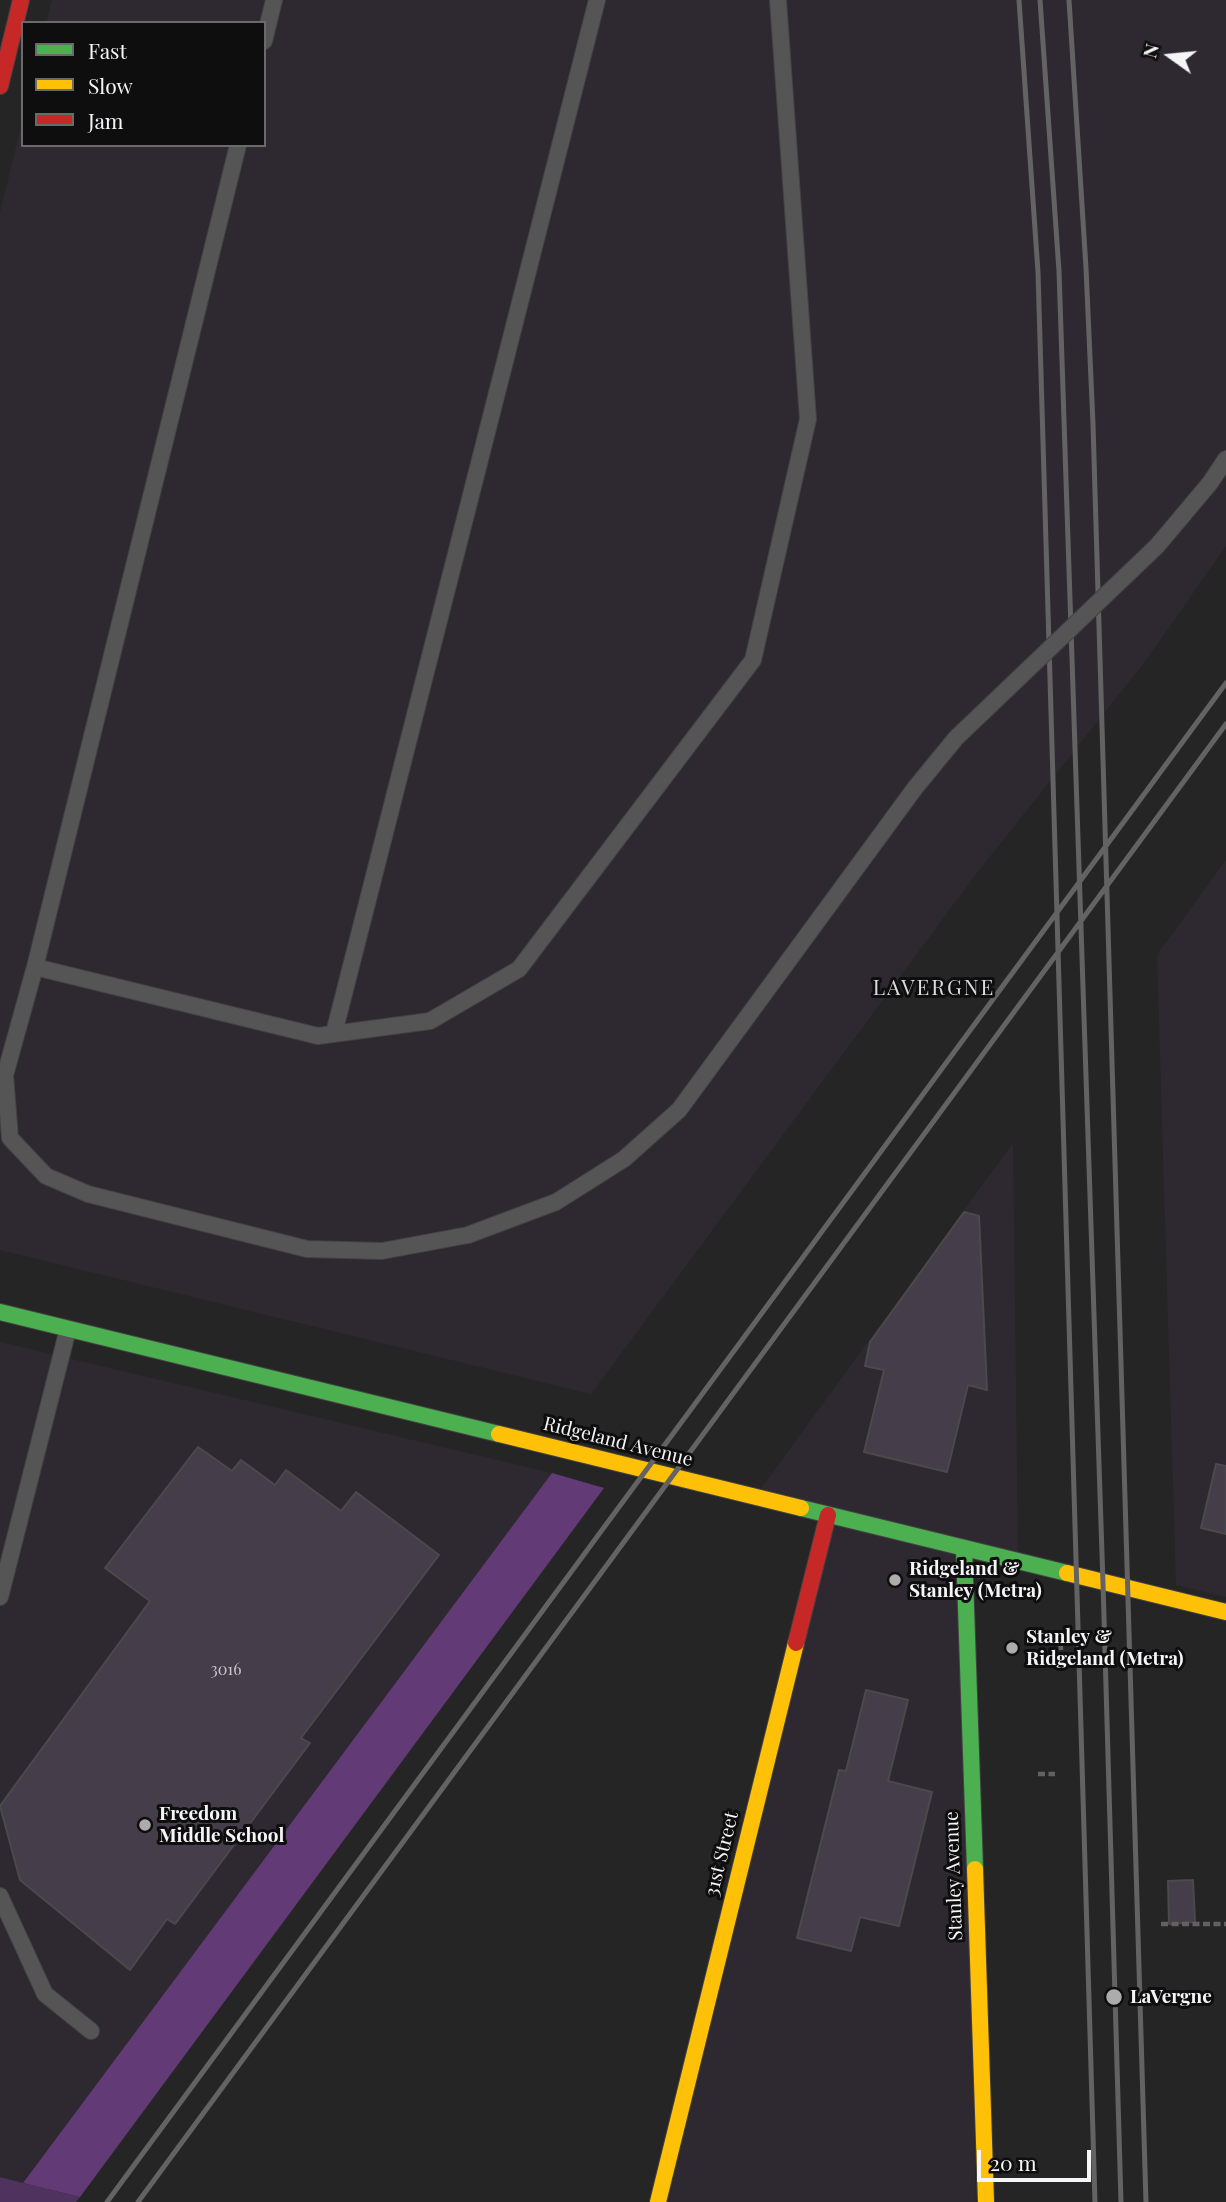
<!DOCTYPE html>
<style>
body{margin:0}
#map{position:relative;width:1226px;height:2202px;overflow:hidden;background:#262526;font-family:"Playfair Display",serif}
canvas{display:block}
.legend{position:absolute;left:21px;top:21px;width:245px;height:126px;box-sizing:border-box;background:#0e0e0f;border:2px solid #6a6a6b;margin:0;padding:9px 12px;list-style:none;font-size:21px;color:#f5f4f6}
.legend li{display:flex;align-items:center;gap:14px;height:35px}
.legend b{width:35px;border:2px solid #6a6a6b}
.north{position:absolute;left:1135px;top:21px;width:70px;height:70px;-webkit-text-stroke:5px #0e0e0f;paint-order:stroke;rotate:285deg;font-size:19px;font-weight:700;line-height:28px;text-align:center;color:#f5f4f6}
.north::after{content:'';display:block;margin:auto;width:24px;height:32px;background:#f5f4f6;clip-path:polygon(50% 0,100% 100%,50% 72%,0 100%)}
.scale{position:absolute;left:977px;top:2150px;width:114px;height:32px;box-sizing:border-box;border:4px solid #f5f4f6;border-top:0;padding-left:9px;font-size:21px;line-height:24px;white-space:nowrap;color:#f5f4f6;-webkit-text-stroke:5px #0e0e0f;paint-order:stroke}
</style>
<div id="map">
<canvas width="1226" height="2202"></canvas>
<ul class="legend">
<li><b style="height:9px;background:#4caf50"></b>Fast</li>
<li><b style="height:9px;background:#ffc107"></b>Slow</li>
<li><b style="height:9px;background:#c62828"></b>Jam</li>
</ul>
<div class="north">N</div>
<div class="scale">20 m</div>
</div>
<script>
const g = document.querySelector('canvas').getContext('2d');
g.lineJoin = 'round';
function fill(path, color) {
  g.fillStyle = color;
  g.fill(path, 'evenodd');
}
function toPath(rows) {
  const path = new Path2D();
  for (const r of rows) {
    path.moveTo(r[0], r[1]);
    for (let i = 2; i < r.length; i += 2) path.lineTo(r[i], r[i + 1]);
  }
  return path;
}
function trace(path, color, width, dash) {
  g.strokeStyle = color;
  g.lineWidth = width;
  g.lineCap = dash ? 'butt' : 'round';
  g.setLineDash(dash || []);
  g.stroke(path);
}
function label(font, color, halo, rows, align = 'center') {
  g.font = font + ' "Playfair Display",serif';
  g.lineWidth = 6;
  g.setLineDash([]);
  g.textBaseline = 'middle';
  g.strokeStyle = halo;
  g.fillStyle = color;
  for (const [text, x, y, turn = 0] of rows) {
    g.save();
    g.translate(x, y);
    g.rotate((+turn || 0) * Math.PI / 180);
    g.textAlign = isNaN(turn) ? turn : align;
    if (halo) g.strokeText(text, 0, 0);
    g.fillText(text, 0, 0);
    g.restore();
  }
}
const built = toPath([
 [52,0,1226,0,1226,546,1147,659,973,878,591,1394,0,1250,0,212,23,119,23,145,264,145,264,23,46,23],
 [1226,860,1226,1597,1176,1585,1157,955],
 [1013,1143,1018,1553,958,1539,976,2202,665,2202,835,1507,760,1490],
 [0,1342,552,1473,23,2183,0,2177]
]);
const green = toPath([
 [0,2177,23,2183,80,2197,76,2202,0,2202]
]);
const forest = toPath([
 [552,1473,604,1488,80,2197,23,2183]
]);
const building = toPath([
 [964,1212,979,1216,987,1390,968,1385,947,1472,864,1452,884,1370,865,1366,870,1342,964,1212],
 [198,1447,232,1471,241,1460,275,1485,286,1470,341,1511,356,1492,439,1555,301,1738,310,1743,175,1924,167,1919,130,1970,20,1880,0,1806,150,1601,105,1568,198,1447],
 [1216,1464,1226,1466,1226,1534,1201,1528,1216,1464],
 [866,1690,908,1700,888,1781,932,1792,899,1926,860,1917,851,1951,797,1938,839,1770,846,1771,866,1690],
 [1193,1880,1195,1922,1169,1924,1168,1881,1193,1880]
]);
const path = toPath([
 [1060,1635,1061,1650],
 [1144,1655,1146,1662],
 [1038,1774,1055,1774],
 [1161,1924,1226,1924]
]);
const lane = toPath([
 [264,41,274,0],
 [238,145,35,967,318,1036,430,1021,519,969,753,660,808,419,778,0],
 [1157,546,1210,483,1226,459],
 [35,967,5,1075,10,1138,46,1176,88,1194,307,1249,382,1251,468,1235,556,1202,624,1159,679,1110,915,788,956,738],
 [334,1033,597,0],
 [0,1597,68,1329],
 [0,1896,45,1994,91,2031]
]);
const fast = toPath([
 [0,1312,499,1434],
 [801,1508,1067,1573],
 [964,1549,975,1869]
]);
const slow = toPath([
 [499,1434,801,1508],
 [1067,1573,1226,1612],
 [975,1869,986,2202],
 [658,2202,796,1643]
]);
const jam = toPath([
 [0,86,21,0],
 [796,1643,828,1515]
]);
const rail = toPath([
 [1019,0,1038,272,1095,2202],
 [1040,0,1059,271,1103,1583,1121,2202],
 [1069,0,1086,268,1093,424,1146,2202],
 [107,2202,1226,683],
 [138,2202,1226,724]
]);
const laneBridge = toPath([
 [956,738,1157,546]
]);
const markers = [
 [895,1580,7,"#adacad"],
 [1012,1648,7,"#adacad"],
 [145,1825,7,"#adacad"],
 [1114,1997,9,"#adacad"]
];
const numberNames = [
 ["3016",226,1670]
];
const streetNames = [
 ["Ridgeland Avenue",618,1442,14],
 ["31st Street",722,1854,-76],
 ["Stanley Avenue",954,1876,-92]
];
const poiNames = [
 ["Ridgeland &",909,1569],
 ["Stanley (Metra)",909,1591],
 ["Stanley &",1026,1637],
 ["Ridgeland (Metra)",1026,1659],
 ["Freedom",159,1814],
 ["Middle School",159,1836],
 ["LaVergne",1130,1997]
];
const neighbourhoodNames = [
 ["LAVERGNE",934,988]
];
fill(built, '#2e2930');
fill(green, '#50325e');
fill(forest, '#623b76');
fill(building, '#453d49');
trace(building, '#4b4a4b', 2);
trace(lane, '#434243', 18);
trace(fast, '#434243', 18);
trace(slow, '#434243', 18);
trace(jam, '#434243', 18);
trace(path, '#626162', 4.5, [7, 3.5]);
trace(lane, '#565556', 16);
trace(fast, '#4caf50', 16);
trace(slow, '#ffc107', 16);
trace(jam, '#c62828', 16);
trace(rail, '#646364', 5);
trace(laneBridge, '#434243', 18, []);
trace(laneBridge, '#565556', 16);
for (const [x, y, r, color] of markers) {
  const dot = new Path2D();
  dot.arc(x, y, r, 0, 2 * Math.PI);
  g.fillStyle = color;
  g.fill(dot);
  trace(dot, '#0e0e0f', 2.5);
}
label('16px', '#c9c6cb', null, numberNames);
label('19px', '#f5f4f6', '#0e0e0f', streetNames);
label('bold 19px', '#f5f4f6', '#0e0e0f', poiNames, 'left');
g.letterSpacing = '2px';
label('21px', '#dcdade', '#0e0e0f', neighbourhoodNames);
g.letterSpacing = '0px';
</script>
